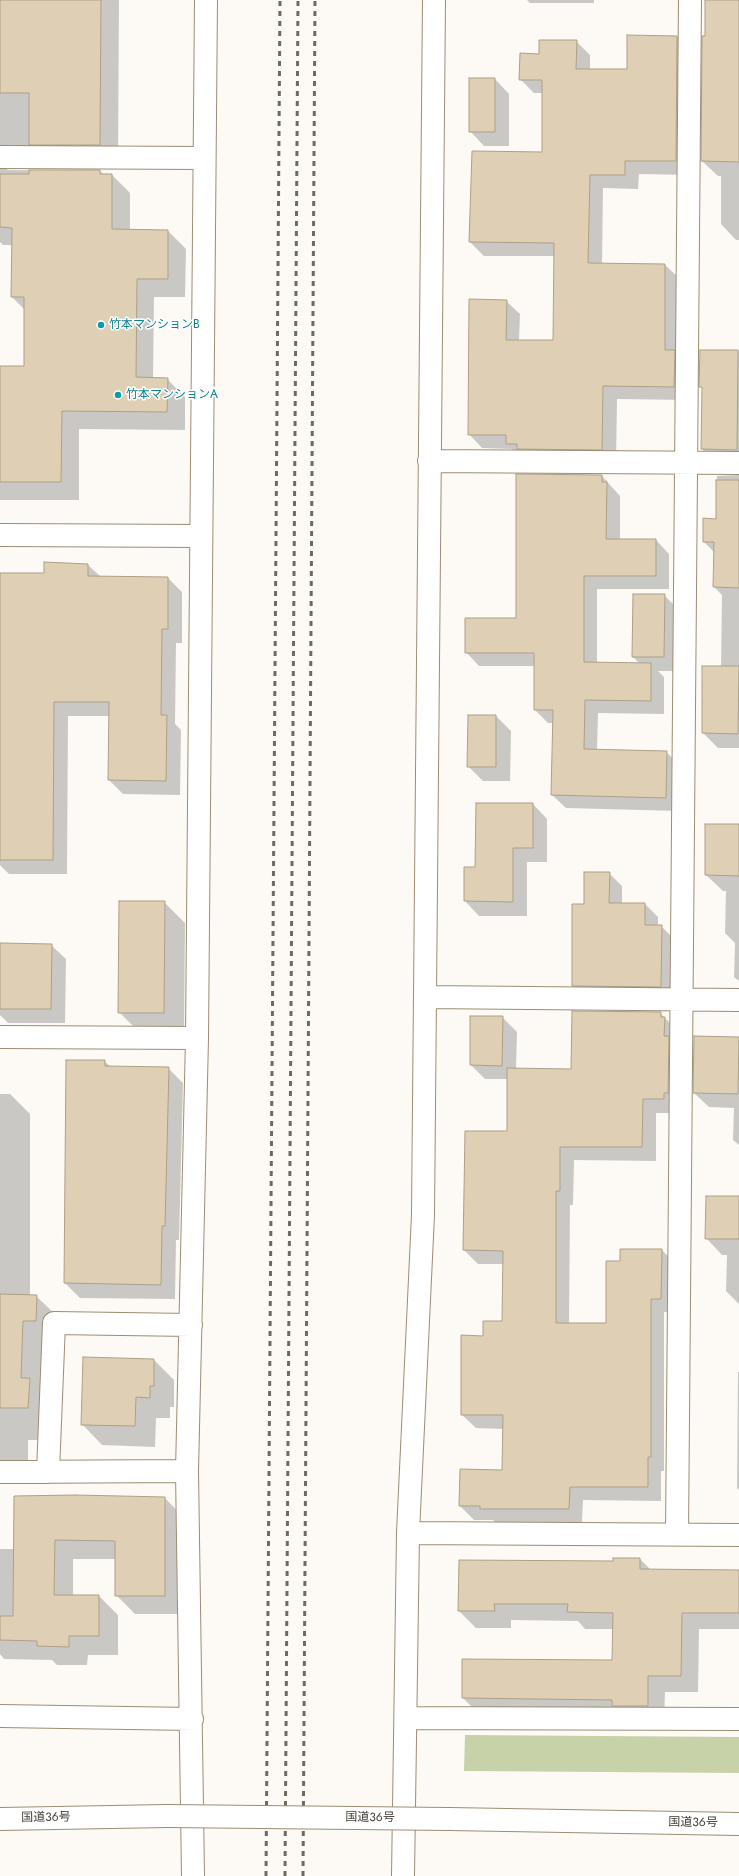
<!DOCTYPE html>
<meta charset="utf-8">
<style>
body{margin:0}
canvas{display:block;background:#fdfaf5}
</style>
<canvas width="739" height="1876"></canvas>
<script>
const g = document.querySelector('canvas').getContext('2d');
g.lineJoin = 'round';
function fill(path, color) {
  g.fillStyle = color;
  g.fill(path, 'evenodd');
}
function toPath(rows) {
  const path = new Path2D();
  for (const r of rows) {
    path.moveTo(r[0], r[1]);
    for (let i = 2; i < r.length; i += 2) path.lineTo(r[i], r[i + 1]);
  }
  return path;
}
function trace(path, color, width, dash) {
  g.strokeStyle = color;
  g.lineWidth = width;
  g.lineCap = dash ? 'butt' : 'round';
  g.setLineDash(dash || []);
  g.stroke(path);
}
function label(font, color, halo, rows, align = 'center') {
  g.font = font + ' Jost,"Noto Sans JP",sans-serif';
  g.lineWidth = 3;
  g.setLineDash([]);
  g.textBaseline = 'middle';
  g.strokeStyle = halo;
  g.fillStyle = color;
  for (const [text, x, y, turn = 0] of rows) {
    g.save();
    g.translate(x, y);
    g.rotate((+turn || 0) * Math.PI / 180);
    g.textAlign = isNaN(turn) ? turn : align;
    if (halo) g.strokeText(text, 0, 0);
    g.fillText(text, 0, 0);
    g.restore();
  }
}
const green = toPath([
 [465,1735,739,1737,739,1773,464,1771]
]);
const shadow = toPath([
 [0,0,119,0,118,163,12,164,7,170,100,171,104,175,112,175,130,193,130,230,168,231,186,249,185,297,154,297,153,379,167,379,185,397,185,430,79,429,79,500,0,500,0,367,25,367,25,310,12,297,13,245,3,245,0,242],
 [527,0,594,0,594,3,530,3],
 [706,0,739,0,739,240,736,240,721,224,721,176,718,176,702,161,703,37,706,37],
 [677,37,690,50,689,175,639,174,638,189,603,188,602,264,665,265,679,278,688,400,617,399,616,463,521,457,512,449,482,448,469,434,506,301,520,314,519,341,554,341,555,256,484,256,470,242,542,153,543,93,534,93,520,79,540,55,576,41,590,55,590,70,628,70],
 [495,79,509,94,509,146,484,146,470,131],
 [701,351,739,351,739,465,717,464,702,449,703,389,700,386],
 [739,475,739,748,718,748,703,733,721,667,722,595,714,587,714,552,704,542,717,520,717,476],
 [602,476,620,496,620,540,656,540,669,554,669,589,597,589,597,663,640,664,633,657,664,595,679,610,679,671,658,671,664,677,664,714,598,713,597,751,666,752,680,765,679,811,566,808,552,795,553,723,548,723,535,710,535,666,479,666,466,652,517,619],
 [88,565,101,577,168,578,182,592,182,643,176,643,175,724,181,730,180,795,123,794,109,780,109,716,68,716,67,874,9,874,0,865,0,574,45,574],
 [469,716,496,716,511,731,510,781,483,781,468,766],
 [533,804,547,819,547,862,527,862,527,916,479,916,465,901,465,868,476,868],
 [739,825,739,981,734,977,735,943,725,933,726,891,723,891,706,875],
 [609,873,622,886,622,904,645,904,658,917,658,926,661,926,674,939,674,999,586,999,573,985,585,905],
 [164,902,185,923,184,1034,140,1033,119,1012],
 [0,944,51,945,66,959,65,1023,8,1023,0,1015],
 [660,1013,674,1027,677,1113,656,1113,656,1161,574,1160,573,1205,570,1205,569,1324,607,1324,621,1262,662,1250,675,1264,675,1312,664,1312,664,1471,661,1471,661,1501,583,1500,582,1522,495,1522,493,1520,474,1520,460,1506,503,1471,504,1429,476,1428,462,1415,484,1337,503,1322,503,1264,478,1264,464,1250,466,1132,508,1132,508,1079,485,1079,471,1065,502,1017,517,1032,516,1069,572,1070],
 [739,1038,739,1145,733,1140,734,1108,709,1107,694,1093],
 [67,1061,104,1061,111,1067,168,1068,183,1083,179,1240,176,1240,175,1299,80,1298,65,1283],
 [0,1094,10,1094,30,1114,30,1296,36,1296,56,1315,55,1341,42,1340,39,1440,28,1440,28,1463,0,1463],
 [739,1197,739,1304,726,1291,727,1255,722,1255,706,1238],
 [154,1360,174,1380,174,1407,170,1407,170,1418,156,1418,155,1447,102,1445,82,1424],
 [738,1372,739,1372,739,1490,737,1488],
 [165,1498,184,1518,184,1614,135,1614,116,1595,116,1559,73,1559,73,1596,99,1596,118,1615,118,1655,88,1655,87,1665,57,1665,52,1660,4,1659,0,1654,0,1549,15,1549],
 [640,1559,651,1570,739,1574,739,1629,699,1629,698,1692,665,1692,664,1722,480,1715,463,1698,613,1661,613,1629,585,1629,578,1621,511,1620,511,1628,476,1628,459,1611,614,1562]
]);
const building = toPath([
 [0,0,101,0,100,145,29,145,29,93,0,93,0,0],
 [705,0,739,0,739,162,701,161,702,36,705,36,705,0],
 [627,35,677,36,676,161,625,161,625,175,590,175,588,263,665,264,665,350,675,350,674,387,603,386,602,450,517,449,517,444,506,444,506,435,468,435,469,299,507,300,506,340,553,340,554,243,469,242,472,151,542,152,542,80,519,80,520,53,539,54,539,40,577,40,576,69,627,69,627,35],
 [469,78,495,78,495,132,469,132,469,78],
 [29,170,100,170,100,174,112,174,112,229,168,230,168,279,137,279,136,377,168,378,167,412,62,411,61,482,0,482,0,366,24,366,24,297,11,297,12,228,0,227,0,174,29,174,29,170],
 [700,350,738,350,737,450,701,449,702,387,699,387,700,350],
 [516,474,602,475,602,482,607,482,606,539,656,539,656,576,584,576,584,662,651,663,651,701,585,700,584,749,667,751,666,798,551,795,553,710,534,710,534,653,465,653,465,618,516,618,516,474],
 [716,480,739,480,739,588,713,587,714,542,703,542,703,518,716,519,716,480],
 [44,562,88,564,88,576,168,577,168,629,162,629,161,715,167,715,166,781,108,780,109,702,54,702,53,860,0,860,0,573,44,573,44,562],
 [633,594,665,594,664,657,632,657,633,594],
 [702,666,739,666,738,734,702,733,702,666],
 [468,715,496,715,496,767,467,767,468,715],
 [476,803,533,803,533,848,513,848,513,902,464,901,464,867,475,867,476,803],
 [705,824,739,824,739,876,705,875,705,824],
 [584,872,610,872,609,903,645,903,645,925,662,925,661,987,572,986,572,904,584,904,584,872],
 [119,901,165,901,164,1013,118,1013,119,901],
 [0,943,52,944,51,1009,0,1009,0,943],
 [572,1011,661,1012,661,1017,665,1017,664,1036,669,1036,668,1093,664,1093,664,1099,643,1099,642,1147,560,1147,560,1191,556,1191,556,1323,606,1323,606,1261,620,1261,620,1249,662,1249,661,1299,651,1299,651,1457,648,1457,648,1487,570,1487,569,1509,480,1509,480,1506,459,1506,460,1469,502,1470,503,1415,461,1415,461,1335,483,1336,483,1321,502,1321,503,1251,463,1250,465,1131,507,1131,507,1068,571,1069,572,1011],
 [470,1016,503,1016,502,1066,470,1065,470,1016],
 [694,1036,739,1037,738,1094,693,1093,694,1036],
 [66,1060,105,1060,105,1066,169,1067,165,1226,162,1226,161,1285,64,1283,66,1060],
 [706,1196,739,1196,739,1239,705,1239,706,1196],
 [0,1294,37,1295,36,1321,23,1321,21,1378,30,1378,28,1408,0,1408,0,1294],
 [83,1357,154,1359,154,1386,150,1386,150,1398,136,1397,135,1426,81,1425,83,1357],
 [75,1495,165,1497,165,1596,115,1596,115,1541,55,1540,54,1595,99,1595,99,1636,69,1636,69,1647,37,1646,37,1641,0,1640,0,1616,13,1616,14,1496,75,1495],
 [613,1558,640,1558,640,1569,739,1570,739,1613,682,1613,681,1676,648,1676,648,1706,612,1706,612,1700,462,1698,462,1659,612,1660,613,1613,567,1612,568,1604,494,1604,495,1611,458,1611,459,1560,613,1561,613,1558]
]);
const minor = toPath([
 [0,157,204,158],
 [429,461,739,463],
 [0,535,201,536],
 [425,997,739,1000],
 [0,1037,197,1038],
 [0,1472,187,1471],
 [48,1472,54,1323,191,1325],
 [408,1533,739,1535],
 [677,1534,690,0],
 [0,1716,192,1719],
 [406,1718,739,1719],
 [193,1876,187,1471,197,1038,206,0],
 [403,1876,408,1533,423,1215,434,0]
]);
const highway = toPath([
 [0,1819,167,1816],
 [449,1819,739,1824]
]);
const rail = toPath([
 [266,1876,280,0],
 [285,1876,298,0],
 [303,1876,315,0]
]);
const highwayBridge = toPath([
 [167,1816,449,1819]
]);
const markers = [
 [101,325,4,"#0f9aa8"],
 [118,395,4,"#0f9aa8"]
];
const cultureNames = [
 ["竹本マンションB",109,325],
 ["竹本マンションA",126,395]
];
const streetNames = [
 ["国道36号",46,1818,-1],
 ["国道36号",370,1818,1],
 ["国道36号",693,1823,1]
];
fill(green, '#c8d2a9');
fill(shadow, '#0003');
fill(building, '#dfd0b5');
trace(building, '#ae9f86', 1);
trace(minor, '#9b8d74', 24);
trace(highway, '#9b8d74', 24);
trace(minor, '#fff', 22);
trace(highway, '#fff', 22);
trace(rail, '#6f6960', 3, [5, 5]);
trace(highwayBridge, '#9b8d74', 24, []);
trace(highwayBridge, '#fff', 22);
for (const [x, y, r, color] of markers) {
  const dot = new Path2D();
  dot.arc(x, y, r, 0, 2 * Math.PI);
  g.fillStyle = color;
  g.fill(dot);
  trace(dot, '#fff', 1.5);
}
label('12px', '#0d838f', '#fff', cultureNames, 'left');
label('12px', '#403a30', '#fff', streetNames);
</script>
